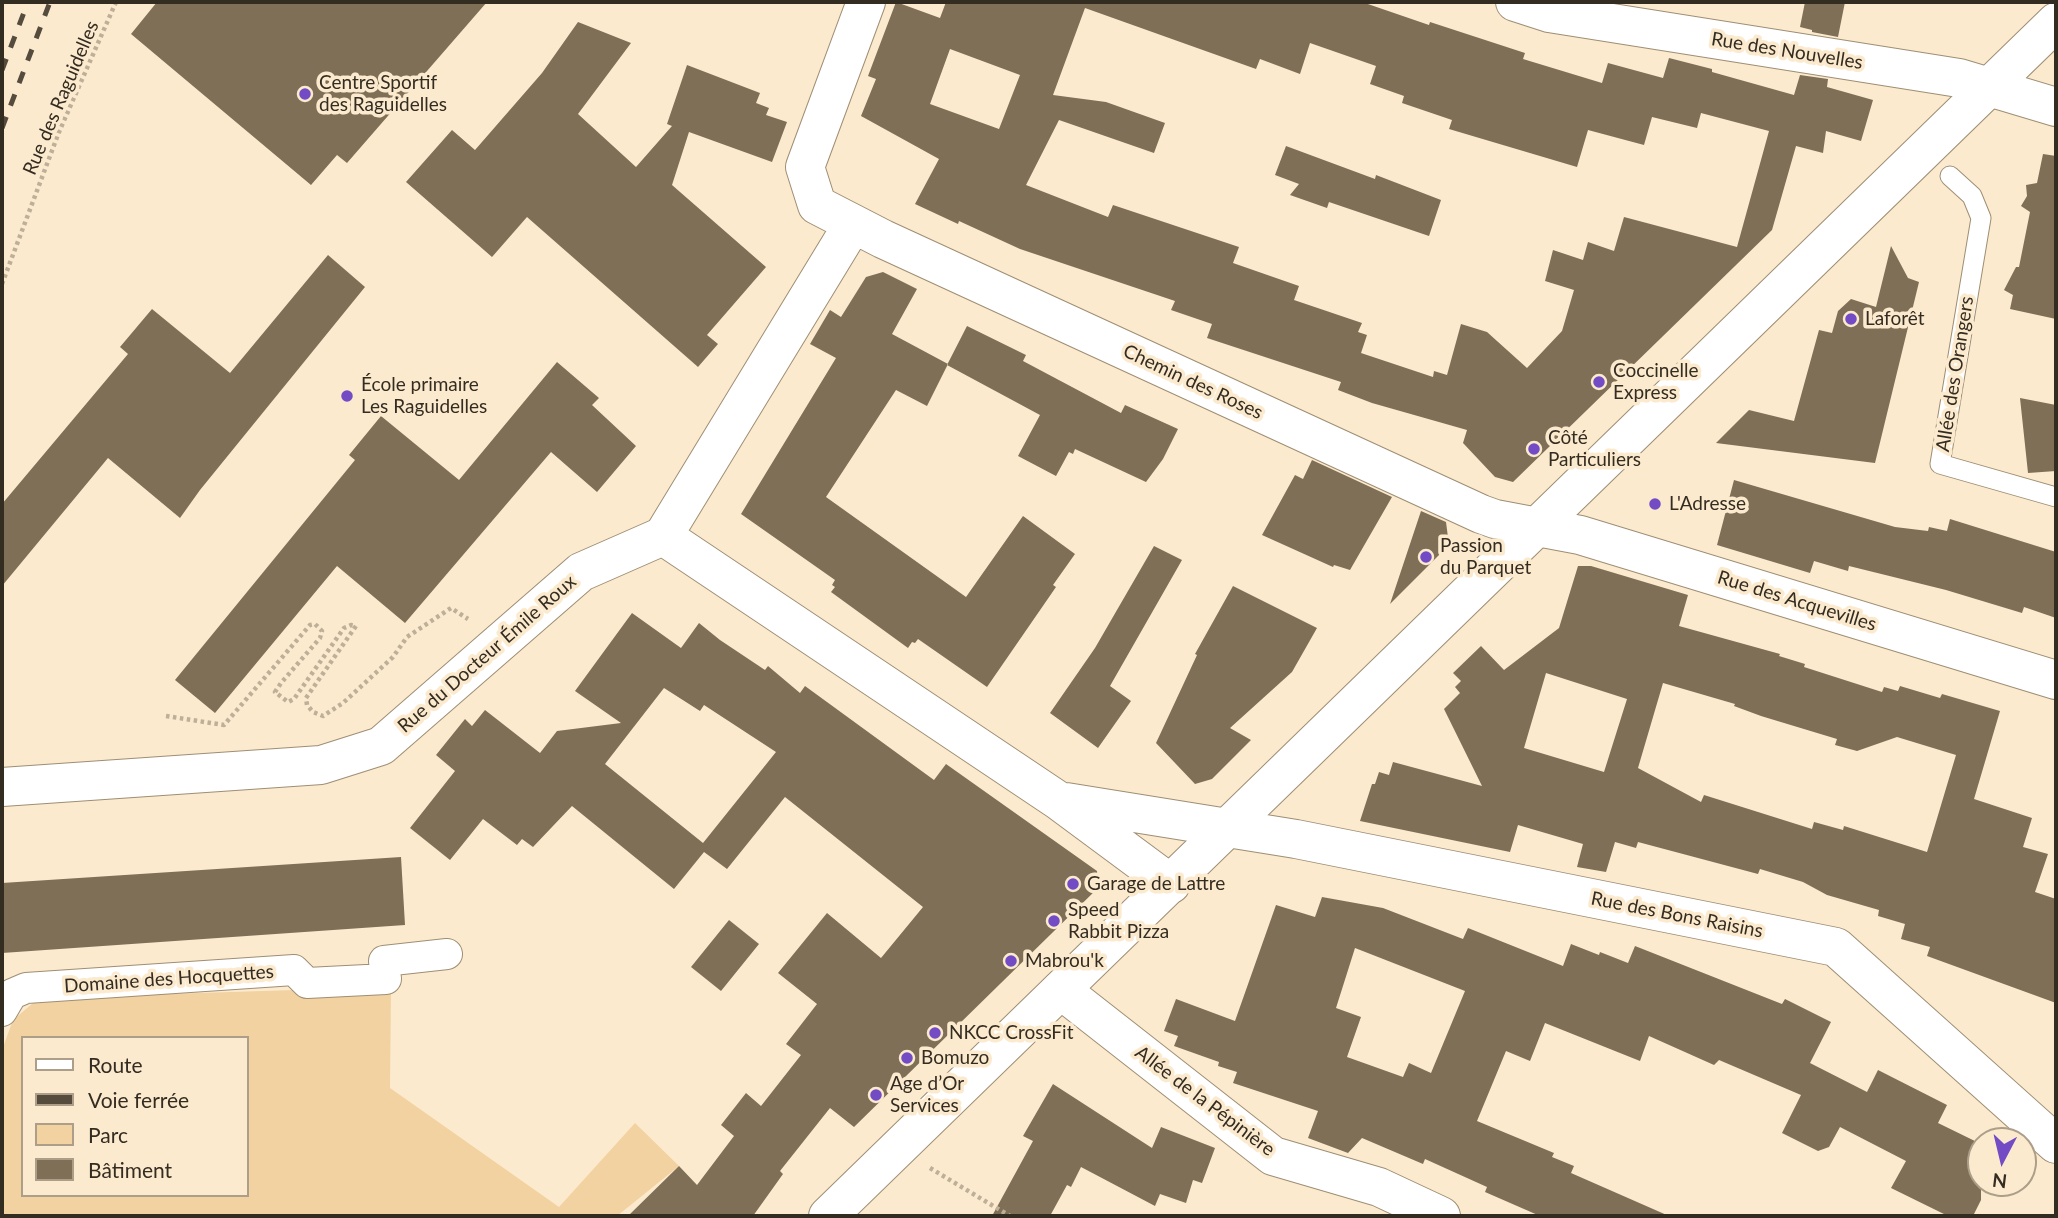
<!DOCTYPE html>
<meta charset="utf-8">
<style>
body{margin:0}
#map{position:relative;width:2058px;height:1218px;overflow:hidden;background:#fceace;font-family:Lato,sans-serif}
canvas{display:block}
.frame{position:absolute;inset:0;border:4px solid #332c21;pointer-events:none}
.legend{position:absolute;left:21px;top:1036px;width:228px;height:161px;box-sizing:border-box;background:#fceace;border:2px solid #ac9e89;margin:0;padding:9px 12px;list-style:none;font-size:21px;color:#332c21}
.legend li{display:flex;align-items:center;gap:14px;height:35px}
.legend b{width:35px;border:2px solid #ac9e89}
.north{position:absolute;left:1967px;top:1127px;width:70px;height:70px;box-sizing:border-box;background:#fceace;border:2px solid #ac9e89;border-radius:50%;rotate:187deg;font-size:19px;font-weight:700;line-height:28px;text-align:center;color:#332c21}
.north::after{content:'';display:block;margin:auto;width:24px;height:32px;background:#734bc4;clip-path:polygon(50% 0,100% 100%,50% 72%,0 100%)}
</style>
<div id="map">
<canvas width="2058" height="1218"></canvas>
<div class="frame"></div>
<ul class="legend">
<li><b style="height:9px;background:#fff"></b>Route</li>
<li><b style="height:9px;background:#554c3e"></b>Voie ferrée</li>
<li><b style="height:19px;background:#f2d2a0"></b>Parc</li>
<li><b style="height:19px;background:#7f6f56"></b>Bâtiment</li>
</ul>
<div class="north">N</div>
</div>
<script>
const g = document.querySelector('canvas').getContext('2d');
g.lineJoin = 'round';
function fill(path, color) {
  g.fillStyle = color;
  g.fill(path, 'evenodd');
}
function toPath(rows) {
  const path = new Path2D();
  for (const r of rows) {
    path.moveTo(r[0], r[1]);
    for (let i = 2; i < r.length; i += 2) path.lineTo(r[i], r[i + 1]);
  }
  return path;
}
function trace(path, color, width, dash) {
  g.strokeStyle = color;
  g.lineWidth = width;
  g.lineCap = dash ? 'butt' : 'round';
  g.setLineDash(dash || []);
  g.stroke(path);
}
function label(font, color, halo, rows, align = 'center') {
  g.font = font + ' Lato,sans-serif';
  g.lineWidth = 7;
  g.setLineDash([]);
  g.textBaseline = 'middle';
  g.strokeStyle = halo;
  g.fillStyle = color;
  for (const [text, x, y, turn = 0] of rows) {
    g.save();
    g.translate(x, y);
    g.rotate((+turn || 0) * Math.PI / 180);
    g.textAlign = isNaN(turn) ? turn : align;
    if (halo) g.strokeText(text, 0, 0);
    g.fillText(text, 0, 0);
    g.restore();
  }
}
const green = toPath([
 [391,987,390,1088,559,1207,635,1123,679,1166,617,1216,2,1216,2,1050,13,1020,39,998],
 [23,1038,247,1038,247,1195,23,1195]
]);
const building = toPath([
 [157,2,487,2,347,163,337,155,311,185,131,34],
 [896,2,940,18,946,2,1362,2,1429,25,1430,22,1525,53,1523,59,1602,83,1608,63,1663,78,1669,58,1712,69,1712,72,1794,95,1800,75,1828,79,1827,87,1873,100,1861,141,1826,131,1823,153,1796,146,1772,230,1513,482,1495,477,1463,443,1467,430,1372,403,1338,390,1341,382,1207,338,1212,324,1171,310,1175,301,1020,249,959,221,958,224,915,204,939,159,861,116,876,79,868,76],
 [1085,8,1256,69,1260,59,1300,74,1310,43,1376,66,1370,84,1404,96,1402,103,1452,120,1449,129,1577,167,1588,130,1644,145,1652,117,1697,128,1701,113,1769,131,1737,247,1624,217,1614,251,1588,242,1583,260,1553,250,1545,281,1574,290,1562,331,1527,368,1487,332,1461,324,1447,375,1434,371,1433,377,1361,353,1367,335,1358,332,1362,323,1294,300,1299,286,1233,263,1239,247,1113,205,1108,217,1026,185,1059,120,1154,153,1165,123,1106,102,1053,95],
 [950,49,1020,75,999,129,930,104],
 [1805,2,1845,2,1838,37,1812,32,1812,30,1800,27],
 [578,22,631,43,578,114,636,167,672,126,667,124,687,65,760,93,756,103,769,108,766,115,787,122,772,162,689,132,672,185,766,267,707,335,718,344,698,367,527,217,492,257,406,182,452,130,475,150,542,73],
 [1286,146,1375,179,1376,175,1441,200,1429,236,1329,202,1327,208,1290,195,1299,184,1275,175],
 [2043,154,2056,156,2056,319,2010,309,2013,295,2004,290,2016,267,2019,267,2030,212,2021,206,2027,196,2026,185,2037,183],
 [1891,246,1908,278,1919,282,1875,463,1716,443,1749,410,1794,421,1819,330,1832,333,1838,311,1851,299,1876,307],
 [328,255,365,287,200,490,180,518,108,458,2,586,2,504,128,354,120,347,152,309,230,373],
 [883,272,917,289,892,334,948,364,927,406,896,390,826,497,966,597,1023,516,1075,554,1053,585,1056,587,987,687,918,639,915,643,912,642,908,648,831,592,835,587,832,585,835,580,741,514,836,358,810,344,830,310,841,317,866,277],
 [967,326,1026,355,1023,361,1121,413,1125,405,1178,429,1163,459,1146,482,1075,449,1073,454,1069,452,1056,476,1018,456,1040,415,947,365],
 [557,362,599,398,592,405,636,446,597,492,551,452,405,623,337,566,215,713,175,680,355,460,349,455,381,416,459,480],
 [2020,398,2056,405,2056,471,2028,473],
 [1312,460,1392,497,1350,570,1334,565,1333,567,1262,535,1295,475,1303,479],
 [1734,480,1895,527,1928,531,1929,527,1947,531,1950,519,2056,552,2056,618,2024,607,2022,613,1946,590,1849,566,1848,571,1814,561,1810,573,1717,545],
 [1421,511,1446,522,1449,545,1390,604],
 [1154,546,1182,560,1110,686,1131,701,1098,748,1050,713,1095,648],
 [1578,566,1591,566,1688,595,1679,626,1780,654,1779,656,1805,664,1804,667,1882,692,1884,687,1898,691,1900,686,1940,698,1942,694,2000,711,1974,799,2032,818,2023,847,2048,854,2035,892,2056,899,2056,1003,1927,956,1930,947,1901,939,1905,924,1878,916,1879,910,1827,895,1803,882,1760,869,1758,874,1638,842,1636,848,1615,842,1606,872,1577,867,1583,844,1518,825,1510,852,1360,821,1372,784,1375,784,1379,772,1389,775,1393,762,1482,786,1444,709,1460,693,1455,687,1461,681,1453,673,1481,646,1504,670,1559,628],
 [1546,673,1627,699,1604,772,1524,748],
 [1663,683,1735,704,1734,706,1761,716,1837,739,1835,745,1857,751,1897,737,1956,755,1927,852,1844,826,1843,830,1814,822,1812,829,1704,795,1701,802,1638,768],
 [1233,586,1317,628,1292,672,1230,728,1251,740,1212,779,1195,784,1156,743,1197,655,1195,654],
 [632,613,681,648,699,623,720,640,765,670,768,666,800,693,805,686,934,780,946,764,1097,871,1098,888,854,1127,830,1108,780,1171,783,1174,753,1216,628,1216,679,1166,697,1185,734,1136,721,1125,746,1093,761,1106,801,1055,786,1044,817,1004,778,973,827,913,881,958,923,907,785,797,727,869,704,852,674,889,572,806,533,847,522,839,517,845,483,819,450,860,410,828,455,771,436,755,465,719,472,726,485,710,540,753,557,731,621,723,575,691],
 [664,688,700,711,704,705,776,752,703,843,605,764],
 [401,857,405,925,2,953,2,883],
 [1322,897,1383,908,1463,939,1468,928,1563,966,1571,944,1599,955,1600,952,1628,963,1635,946,1782,1004,1785,999,1831,1022,1810,1063,1867,1092,1878,1070,1947,1105,1938,1123,1981,1144,1981,1200,1973,1216,1948,1216,1891,1188,1906,1161,1840,1127,1829,1147,1818,1151,1782,1133,1801,1095,1719,1060,1714,1065,1649,1036,1640,1061,1545,1023,1530,1061,1506,1051,1477,1121,1554,1153,1552,1157,1574,1166,1571,1173,1669,1216,1540,1216,1485,1192,1487,1187,1425,1159,1423,1164,1362,1138,1348,1153,1308,1138,1318,1111,1233,1083,1237,1072,1218,1066,1219,1062,1174,1046,1178,1036,1164,1031,1176,999,1235,1021,1276,905,1315,917],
 [1355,948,1465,991,1431,1073,1409,1063,1403,1077,1347,1057,1361,1017,1336,1008],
 [729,920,759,944,721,991,691,967],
 [1053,1084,1152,1148,1161,1127,1215,1148,1202,1183,1193,1180,1186,1203,1160,1194,1155,1206,1081,1167,1071,1187,1067,1185,1050,1216,992,1216,1033,1141,1023,1136]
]);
const path = toPath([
 [2,284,59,132,116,2],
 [166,716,224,725,310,625,315,624,322,631,320,638,281,683,275,692,288,702,294,699,344,628,351,625,356,626,306,698,307,705,313,712,323,716,343,703,393,657,407,637,451,608,468,619],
 [930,1168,1010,1216]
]);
const service = toPath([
 [1950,176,1972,196,1981,218,1940,464,2056,497]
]);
const pedestrian = toPath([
 [2,1011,12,994,26,988,294,970,307,983,386,979,384,961,447,954]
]);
const minor = toPath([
 [866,2,805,167,817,205,883,239,1481,514,1495,519,1580,535,2056,680],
 [1515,2,1549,13,1959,78,2056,107],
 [663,536,853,224],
 [2,787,321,765,381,746,581,572,663,536,1059,801,1171,884],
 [1066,802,1296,839,1836,947,2056,1144],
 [1061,990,1273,1156,1379,1187,1441,1216]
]);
const tertiary = toPath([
 [828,1216,2056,22]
]);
const rail = toPath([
 [2,70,28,2],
 [2,128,50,2]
]);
const markers = [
 [305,94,7,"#734bc4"],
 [1851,319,7,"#734bc4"],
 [1599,382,7,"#734bc4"],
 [347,396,7,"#734bc4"],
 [1534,449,7,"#734bc4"],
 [1655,504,7,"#734bc4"],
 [1426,557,7,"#734bc4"],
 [1073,884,7,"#734bc4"],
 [1054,921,7,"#734bc4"],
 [1011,961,7,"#734bc4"],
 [935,1033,7,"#734bc4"],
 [907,1058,7,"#734bc4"],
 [876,1095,7,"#734bc4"]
];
const streetNames = [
 ["Rue des Nouvelles",1787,51,9],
 ["Rue des Raguidelles",61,98,-67],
 ["Allée des Orangers",1955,374,-81],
 ["Chemin des Roses",1193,382,25],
 ["Rue des Acquevilles",1797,601,17],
 ["Rue du Docteur Émile Roux",487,654,-41],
 ["Rue des Bons Raisins",1677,915,11],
 ["Domaine des Hocquettes",169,979,-4],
 ["Allée de la Pépinière",1205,1101,37]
];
const poiNames = [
 ["Centre Sportif",319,83],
 ["des Raguidelles",319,105],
 ["Laforêt",1865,319],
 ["Coccinelle",1613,371],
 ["Express",1613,393],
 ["École primaire",361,385],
 ["Les Raguidelles",361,407],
 ["Côté",1548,438],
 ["Particuliers",1548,460],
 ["L'Adresse",1669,504],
 ["Passion",1440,546],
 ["du Parquet",1440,568],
 ["Garage de Lattre",1087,884],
 ["Speed",1068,910],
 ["Rabbit Pizza",1068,932],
 ["Mabrou'k",1025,961],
 ["NKCC CrossFit",949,1033],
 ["Bomuzo",921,1058],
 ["Age d’Or",890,1084],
 ["Services",890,1106]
];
fill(green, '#f2d2a0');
fill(building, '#7f6f56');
trace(service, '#9e8e74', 21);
trace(pedestrian, '#9e8e74', 32);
trace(minor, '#9e8e74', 40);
trace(tertiary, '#9e8e74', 40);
trace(path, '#beaf98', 4.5, [3.5, 3.5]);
trace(service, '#fff', 19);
trace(pedestrian, '#fff', 30);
trace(minor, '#fff', 38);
trace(tertiary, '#fff', 38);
trace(rail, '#554c3e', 5, [12, 12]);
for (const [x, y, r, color] of markers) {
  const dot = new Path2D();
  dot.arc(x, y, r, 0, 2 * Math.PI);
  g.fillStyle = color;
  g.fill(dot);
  trace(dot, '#fceace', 2.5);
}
label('19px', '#332c21', '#fceace', streetNames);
label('19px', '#332c21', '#fceace', poiNames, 'left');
</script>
